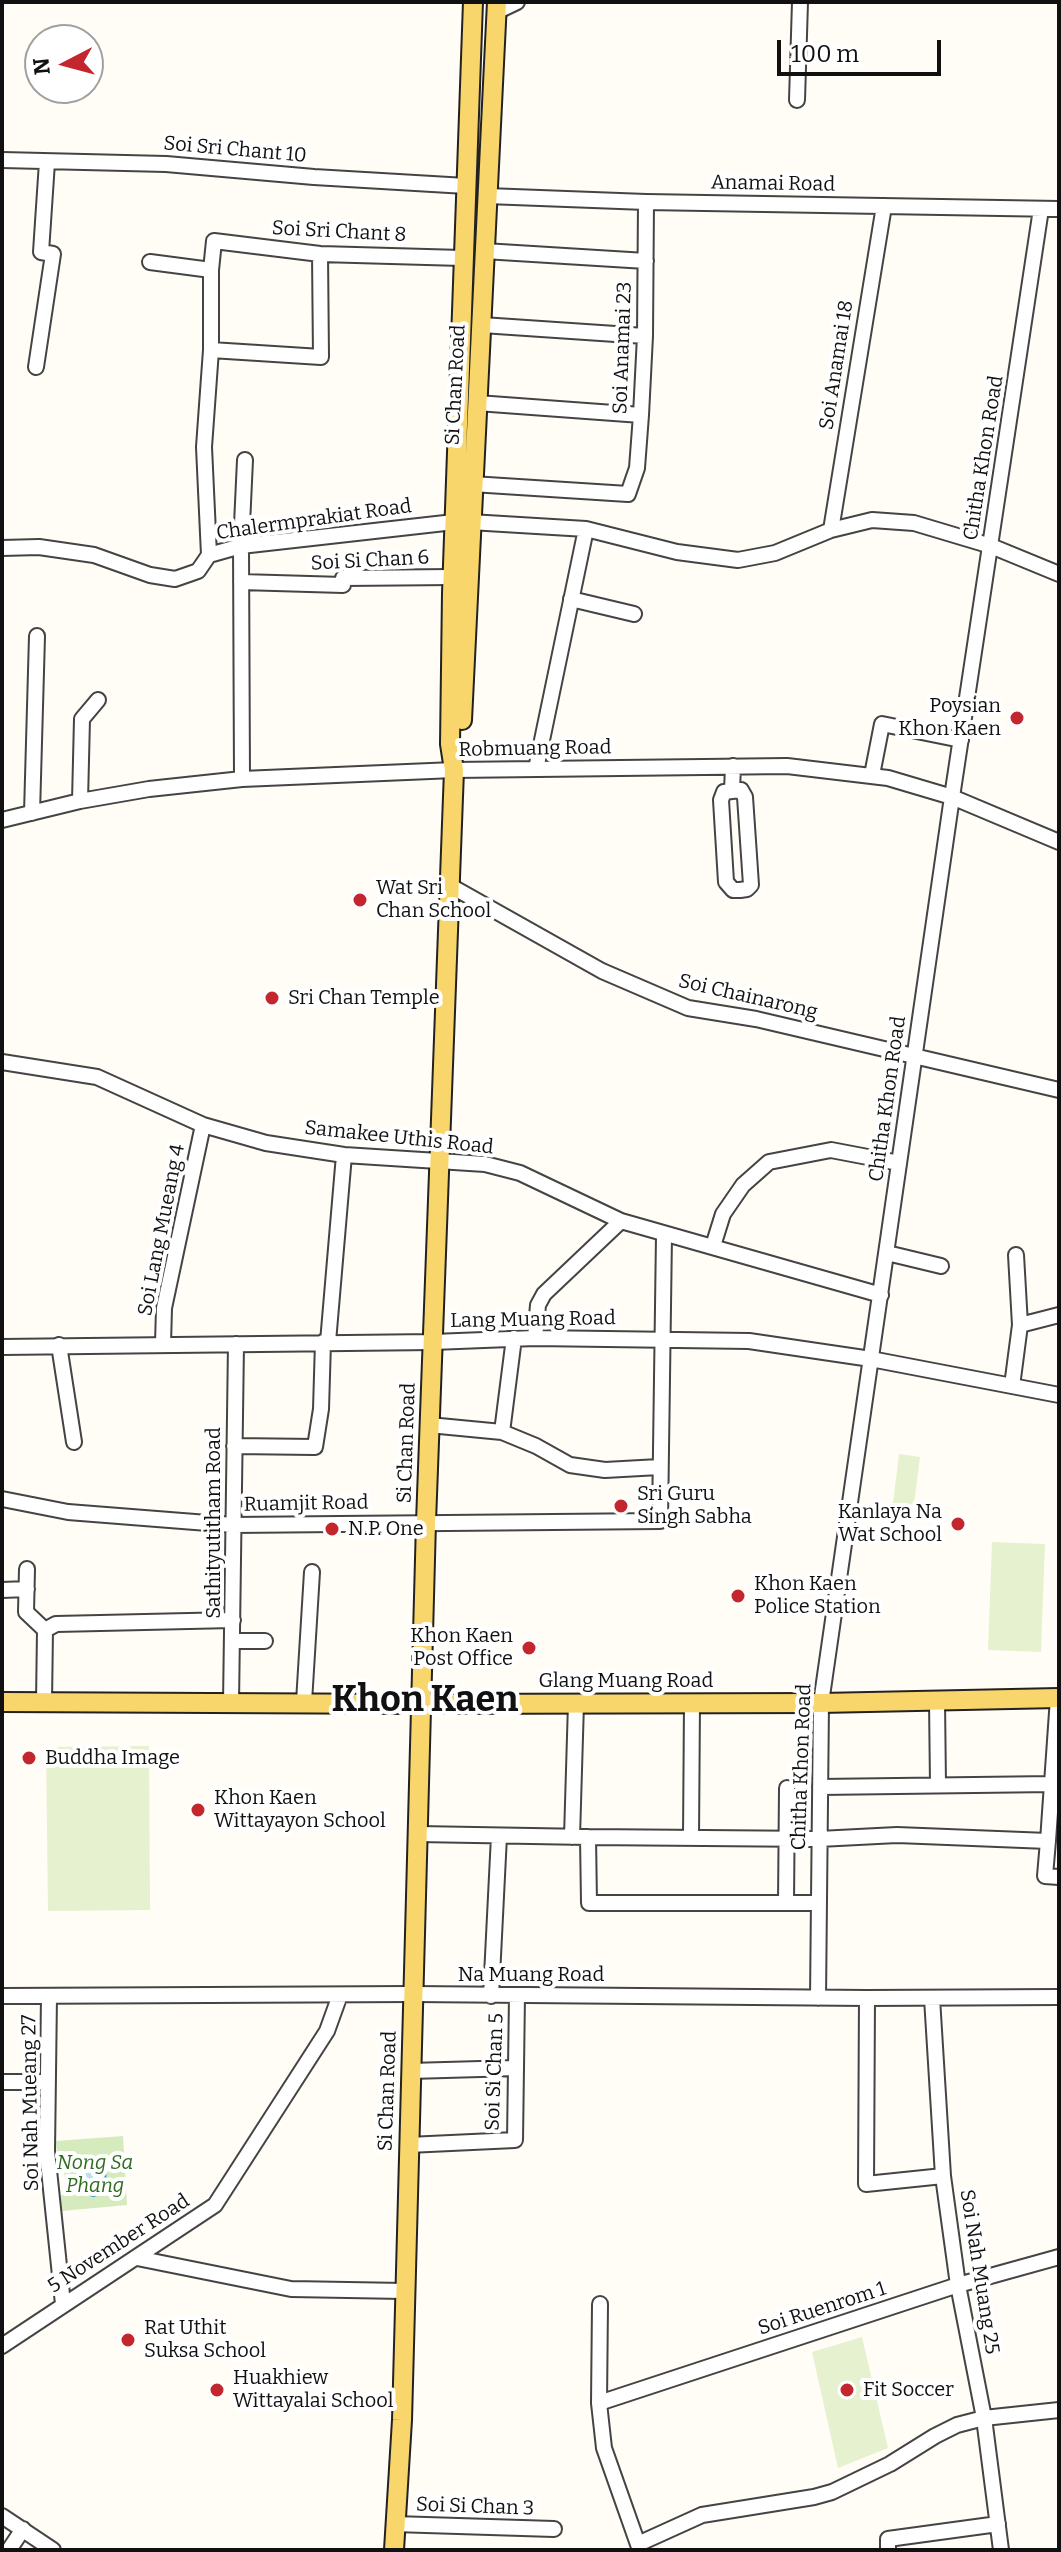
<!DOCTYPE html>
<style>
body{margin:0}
#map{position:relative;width:1061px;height:2552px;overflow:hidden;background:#fffdf5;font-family:Bitter,serif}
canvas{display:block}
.frame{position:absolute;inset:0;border:4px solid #111;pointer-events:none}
.north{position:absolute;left:24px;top:24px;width:80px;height:80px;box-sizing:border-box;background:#fff;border:2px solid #a0a0a0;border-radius:50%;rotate:264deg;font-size:22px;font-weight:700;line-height:32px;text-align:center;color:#111}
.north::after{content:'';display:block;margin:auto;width:28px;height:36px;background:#c4262e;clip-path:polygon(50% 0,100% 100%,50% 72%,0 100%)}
.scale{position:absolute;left:777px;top:40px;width:164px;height:36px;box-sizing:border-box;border:4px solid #111;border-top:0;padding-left:10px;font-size:24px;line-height:28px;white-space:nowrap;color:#111;-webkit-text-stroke:6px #fff;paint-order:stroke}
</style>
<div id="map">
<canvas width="1061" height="2552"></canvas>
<div class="frame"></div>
<div class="north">N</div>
<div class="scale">100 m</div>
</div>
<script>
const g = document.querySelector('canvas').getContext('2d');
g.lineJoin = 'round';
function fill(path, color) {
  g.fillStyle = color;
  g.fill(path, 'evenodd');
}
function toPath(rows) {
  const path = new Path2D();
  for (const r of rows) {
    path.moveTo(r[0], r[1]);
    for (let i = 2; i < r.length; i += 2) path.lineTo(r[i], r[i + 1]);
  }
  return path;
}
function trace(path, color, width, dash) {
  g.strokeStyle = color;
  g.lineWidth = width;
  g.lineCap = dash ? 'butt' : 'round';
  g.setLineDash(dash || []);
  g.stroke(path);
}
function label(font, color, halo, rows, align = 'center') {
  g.font = font + ' Bitter,serif';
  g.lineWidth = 8;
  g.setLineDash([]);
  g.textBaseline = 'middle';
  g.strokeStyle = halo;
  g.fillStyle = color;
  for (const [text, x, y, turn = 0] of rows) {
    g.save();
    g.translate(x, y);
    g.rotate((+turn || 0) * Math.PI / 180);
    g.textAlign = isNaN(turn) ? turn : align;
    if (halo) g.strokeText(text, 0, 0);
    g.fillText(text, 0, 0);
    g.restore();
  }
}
const green = toPath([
 [123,2136,127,2205,62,2211,61,2196,66,2191,64,2170,58,2167,56,2141]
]);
const pitch = toPath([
 [899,1454,920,1457,914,1505,893,1503],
 [992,1542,1045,1544,1041,1652,988,1650],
 [149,1746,150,1910,48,1911,46,1747],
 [862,2337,888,2448,838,2468,812,2352]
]);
const water = toPath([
 [87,2164,105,2164,106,2193,93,2196,82,2192,76,2182,77,2170,87,2164]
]);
const stream = toPath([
 [625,2550,626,2550]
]);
const minor = toPath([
 [496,12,517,2],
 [797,100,800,2],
 [2,160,166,164,314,177,466,186],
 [487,196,646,202,1059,209],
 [484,251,646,261],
 [150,262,211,270],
 [482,325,645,336],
 [211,350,321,357,320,254],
 [36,367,53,254,41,252,47,162],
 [477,403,641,415],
 [472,484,628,494,637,468,641,415,645,336,646,202],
 [470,522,586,529,677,552,738,560,775,553,831,530,872,520,914,523,991,546,1059,574],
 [831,530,884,206],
 [2,548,39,547,94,555,150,575,175,579,198,571,209,555,241,546,454,522],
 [209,555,204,447,211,350,211,270,214,241,320,254,462,258],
 [241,582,343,585,343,578,453,577],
 [571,599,634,614],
 [536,769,586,529],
 [872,775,882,724,961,740],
 [242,779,241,546,245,460],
 [732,791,724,792,721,800,726,882,733,890,740,890,747,889,751,885,745,797,741,790,732,791,733,766],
 [80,801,82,719,98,700],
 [32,813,37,636],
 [2,820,80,801,149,789,242,779,454,770,787,766,888,778,952,797,1059,842],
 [449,885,602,971,688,1008,756,1019,1059,1090],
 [2,1062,97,1077,203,1125,266,1143,344,1155,485,1164,520,1173,621,1221,881,1295],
 [713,1246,723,1214,743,1185,769,1162,831,1150,899,1163],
 [887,1253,941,1266],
 [1020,1325,1059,1315],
 [535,1338,538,1305,544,1294,621,1221],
 [328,1342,344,1155],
 [163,1344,164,1308,203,1125],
 [59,1345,74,1442],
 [2,1347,433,1342,535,1338,749,1341,871,1359,1059,1395],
 [1012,1386,1020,1325,1016,1255],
 [429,1425,502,1432,536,1446,570,1465,605,1470,659,1467],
 [502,1432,514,1338],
 [234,1446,315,1447,321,1409,323,1342],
 [2,1499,68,1512,233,1525,660,1521,664,1235],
 [27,1569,26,1612,45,1630],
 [2,1590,27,1589],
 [233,1641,265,1641],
 [937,1701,938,1785],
 [44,1702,45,1630,56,1624,233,1620],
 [304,1702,312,1572],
 [231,1703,236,1344],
 [820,1787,1052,1784],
 [418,1834,588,1837],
 [572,1837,576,1703],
 [691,1837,692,1703],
 [1048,1841,1045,1876,1059,1877],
 [786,1903,787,1788],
 [819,1903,589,1903,588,1837,819,1839,897,1835,1048,1841,1058,1698],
 [2,1996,413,1994,867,1998,1059,1997],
 [49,1996,47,2151,63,2304],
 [491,1996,499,1836],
 [818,1998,821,1703,952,797,1041,209],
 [867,1998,866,2184,943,2176],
 [932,1998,943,2176,958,2285,984,2418,1001,2550],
 [410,2071,516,2068],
 [2,2082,48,2082],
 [408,2145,515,2140,517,1995],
 [137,2258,291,2289,404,2291],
 [600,2304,599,2403,604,2448,640,2550],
 [2,2346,215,2205,327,2031,340,1995],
 [599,2403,958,2285,1059,2257],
 [2,2516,53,2550],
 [394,2524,554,2529],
 [638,2544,702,2515,814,2497,832,2492,890,2464,935,2436,957,2425,984,2418,1059,2410],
 [9,2550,23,2529],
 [888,2550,888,2539,998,2524]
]);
const major = toPath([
 [462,720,497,2],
 [2,1702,421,1704,821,1703,1059,1698],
 [394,2550,402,2420,426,1522,454,770,450,744,452,593,473,2]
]);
const markers = [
 [1017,718,8,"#c4262e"],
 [360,900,8,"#c4262e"],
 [272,998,8,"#c4262e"],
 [621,1506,8,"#c4262e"],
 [958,1524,8,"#c4262e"],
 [332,1529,8,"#c4262e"],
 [738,1596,8,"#c4262e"],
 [529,1648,8,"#c4262e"],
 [29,1758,8,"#c4262e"],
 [198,1810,8,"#c4262e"],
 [128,2340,8,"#c4262e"],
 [217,2390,8,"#c4262e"],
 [847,2390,8,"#c4262e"]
];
const streetNames = [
 ["Soi Sri Chant 10",235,150,5],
 ["Anamai Road",773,184,1],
 ["Soi Sri Chant 8",339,232,3],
 ["Soi Anamai 23",623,348,-88],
 ["Soi Anamai 18",837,365,-81],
 ["Si Chan Road",456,385,-87],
 ["Chitha Khon Road",984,458,-81],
 ["Chalermprakiat Road",314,520,-8],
 ["Soi Si Chan 6",370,561,-3],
 ["Robmuang Road",535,749,-1],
 ["Soi Chainarong",748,997,13],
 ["Chitha Khon Road",888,1099,-82],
 ["Samakee Uthis Road",399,1138,6],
 ["Soi Lang Mueang 4",162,1230,-79],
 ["Lang Muang Road",533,1320,-1],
 ["Si Chan Road",407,1443,-88],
 ["Ruamjit Road",306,1504,-1],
 ["Sathityutitham Road",214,1523,-90],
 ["Glang Muang Road",626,1681],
 ["Chitha Khon Road",802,1767,-88],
 ["Na Muang Road",531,1975],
 ["Soi Si Chan 5",495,2072,-88],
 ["Si Chan Road",388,2091,-88],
 ["Soi Nah Mueang 27",31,2103,-91],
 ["5 November Road",119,2244,-33],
 ["Soi Nah Muang 25",979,2272,81],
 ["Soi Ruenrom 1",822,2309,-18],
 ["Soi Si Chan 3",475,2507,2]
];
const poiNames = [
 ["Poysian",1001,706,"right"],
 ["Khon Kaen",1001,729,"right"],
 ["Wat Sri",376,888],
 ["Chan School",376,911],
 ["Sri Chan Temple",288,998],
 ["Sri Guru",637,1494],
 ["Singh Sabha",637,1517],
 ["Kanlaya Na",942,1512,"right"],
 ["Wat School",942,1535,"right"],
 ["N.P. One",348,1529],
 ["Khon Kaen",754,1584],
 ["Police Station",754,1607],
 ["Khon Kaen",513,1636,"right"],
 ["Post Office",513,1659,"right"],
 ["Buddha Image",45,1758],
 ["Khon Kaen",214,1798],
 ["Wittayayon School",214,1821],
 ["Rat Uthit",144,2328],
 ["Suksa School",144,2351],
 ["Huakhiew",233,2378],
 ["Wittayalai School",233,2401],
 ["Fit Soccer",863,2390]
];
const parkNames = [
 ["Nong Sa",95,2163],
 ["Phang",95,2186]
];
const townNames = [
 ["Khon Kaen",425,1701]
];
fill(green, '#d5ebbd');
fill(pitch, '#e6f2cf');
fill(water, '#b9e0f7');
trace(water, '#3f96cf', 2);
trace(stream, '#3f96cf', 3);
trace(minor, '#444', 18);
trace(major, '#222', 22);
trace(minor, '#fff', 14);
trace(major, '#f9d66b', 18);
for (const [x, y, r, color] of markers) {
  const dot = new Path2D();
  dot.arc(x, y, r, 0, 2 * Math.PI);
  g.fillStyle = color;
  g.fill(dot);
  trace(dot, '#fff', 3);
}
label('20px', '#111', '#fff', streetNames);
label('20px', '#111', '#fff', poiNames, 'left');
label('italic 20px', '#2f6b1f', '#fff', parkNames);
label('bold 36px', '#111', '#fff', townNames);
</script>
